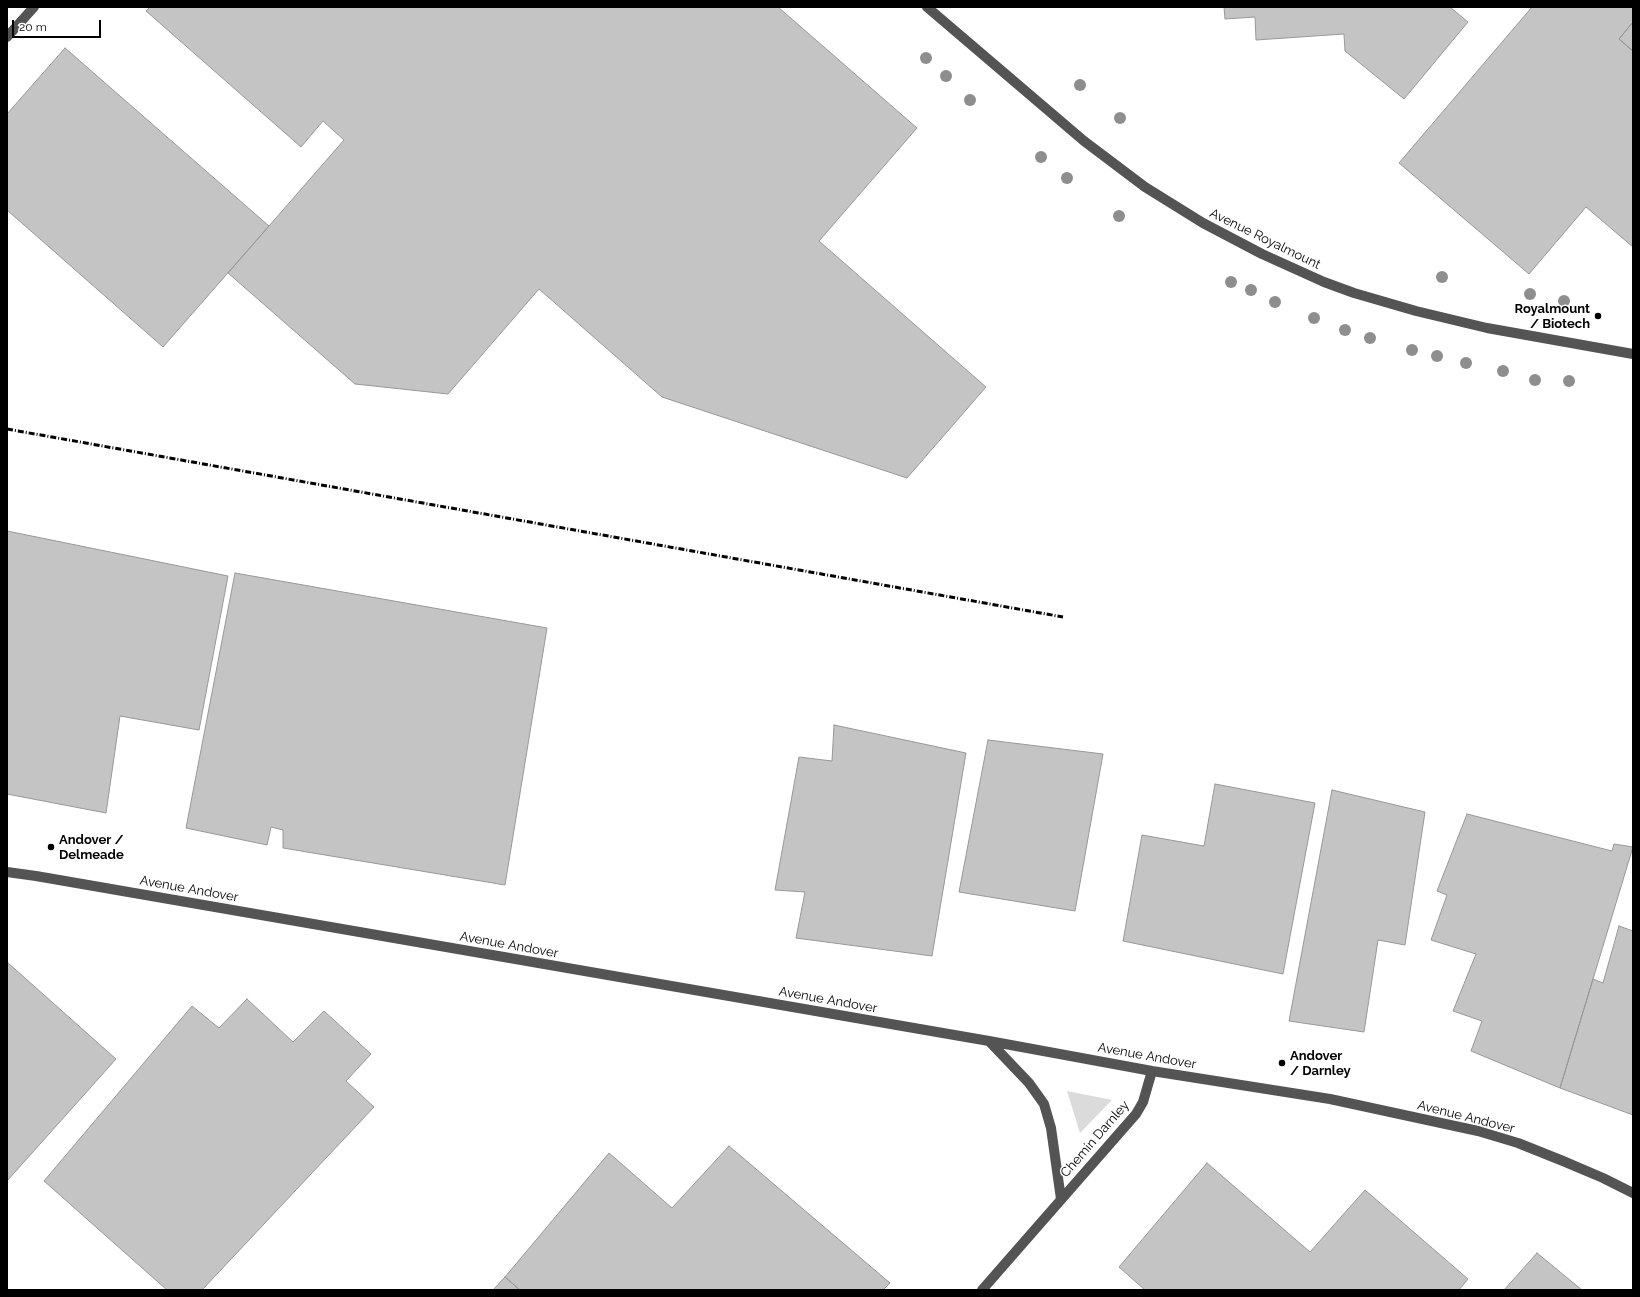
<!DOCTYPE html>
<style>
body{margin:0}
#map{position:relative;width:1640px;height:1297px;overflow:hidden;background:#fff;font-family:Raleway,sans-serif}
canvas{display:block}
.frame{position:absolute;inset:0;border:8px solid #000;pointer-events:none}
.scale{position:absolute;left:12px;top:20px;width:89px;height:18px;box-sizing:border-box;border:2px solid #000;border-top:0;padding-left:5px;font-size:12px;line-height:14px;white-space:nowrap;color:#000;-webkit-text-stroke:3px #fff;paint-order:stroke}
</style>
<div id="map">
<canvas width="1640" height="1297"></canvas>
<div class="frame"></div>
<div class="scale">20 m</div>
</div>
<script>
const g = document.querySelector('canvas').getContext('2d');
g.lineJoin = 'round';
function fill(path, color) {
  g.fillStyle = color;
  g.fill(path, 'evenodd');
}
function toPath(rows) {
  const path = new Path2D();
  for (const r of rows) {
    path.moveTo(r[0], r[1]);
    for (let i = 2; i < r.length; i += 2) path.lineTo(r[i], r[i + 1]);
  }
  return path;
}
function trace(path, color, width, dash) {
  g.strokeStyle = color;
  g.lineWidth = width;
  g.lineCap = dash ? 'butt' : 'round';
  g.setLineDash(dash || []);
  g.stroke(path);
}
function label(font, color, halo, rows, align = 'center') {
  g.font = font + ' Raleway,sans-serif';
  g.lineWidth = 3;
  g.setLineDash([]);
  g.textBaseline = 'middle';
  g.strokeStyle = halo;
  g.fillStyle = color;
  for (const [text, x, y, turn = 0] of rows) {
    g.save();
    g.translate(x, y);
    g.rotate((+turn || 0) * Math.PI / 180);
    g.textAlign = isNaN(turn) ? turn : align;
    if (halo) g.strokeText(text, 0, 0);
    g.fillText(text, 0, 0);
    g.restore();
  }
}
const green = toPath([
 [1067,1091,1112,1100,1080,1133]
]);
const building = toPath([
 [150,7,778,7,917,128,819,241,986,387,907,478,662,397,539,289,448,394,355,384,228,273,344,140,323,121,301,147,146,11,150,7],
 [1224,7,1450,7,1468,22,1404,99,1345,51,1344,34,1256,40,1255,17,1225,19,1224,7],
 [1532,7,1633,7,1633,22,1619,39,1633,51,1633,247,1586,207,1529,274,1399,163,1532,7],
 [1633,22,1633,51,1619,39,1633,22],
 [65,48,269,226,163,347,7,210,7,114,65,48],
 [7,531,228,576,199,730,120,716,106,813,7,794,7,531],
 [235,573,547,628,505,885,283,848,283,830,271,827,267,845,186,828,235,573],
 [834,725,966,753,932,956,796,938,805,892,775,890,799,757,832,761,834,725],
 [988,740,1103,754,1075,911,959,892,988,740],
 [1215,784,1315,803,1283,974,1123,941,1142,835,1204,846,1215,784],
 [1332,790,1425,812,1405,945,1378,940,1364,1032,1289,1021,1332,790],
 [1467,814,1612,851,1614,844,1633,847,1560,1088,1471,1051,1482,1021,1453,1011,1476,954,1431,940,1447,895,1437,891,1467,814],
 [1619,926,1633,931,1633,1115,1560,1088,1593,979,1603,983,1619,926],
 [7,962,116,1059,7,1181,7,962],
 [247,999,293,1042,324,1011,371,1054,346,1081,374,1107,202,1290,167,1290,44,1181,192,1006,219,1028,247,999],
 [729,1146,890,1283,883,1290,520,1290,505,1277,609,1153,672,1208,729,1146],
 [1207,1163,1310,1252,1365,1190,1468,1279,1459,1290,1145,1290,1119,1267,1207,1163],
 [1537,1253,1582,1290,1504,1290,1537,1253],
 [505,1277,520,1290,493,1290,505,1277]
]);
const minor = toPath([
 [927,7,1084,141,1145,187,1203,223,1262,254,1324,282,1354,293,1416,311,1487,328,1633,354],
 [7,37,34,7],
 [7,872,36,876,989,1041,1152,1071,1330,1099,1478,1131,1518,1143,1563,1161,1603,1178,1633,1193],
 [989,1041,1029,1083,1044,1104,1051,1128,1061,1199],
 [982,1290,1136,1114,1143,1102,1152,1071]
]);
const rail = toPath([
 [7,429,1063,617]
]);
const trees = [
 [926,58],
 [946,76],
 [1080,85],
 [970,100],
 [1120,118],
 [1041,157],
 [1067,178],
 [1119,216],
 [1442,277],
 [1231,282],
 [1251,290],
 [1530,294],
 [1564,301],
 [1275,302],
 [1314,318],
 [1345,330],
 [1370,338],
 [1412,350],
 [1437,356],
 [1466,363],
 [1503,371],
 [1535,380],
 [1569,381]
];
const markers = [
 [1598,316,4,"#000"],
 [51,847,4,"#000"],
 [1282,1063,4,"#000"]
];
const streetNames = [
 ["Avenue Royalmount",1265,239,26],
 ["Avenue Andover",189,889,10],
 ["Avenue Andover",509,945,10],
 ["Avenue Andover",828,1000,10],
 ["Avenue Andover",1147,1056,10],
 ["Avenue Andover",1466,1117,14],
 ["Chemin Darnley",1095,1139,-49]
];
const poiNames = [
 ["Royalmount",1590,309,"right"],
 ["/ Biotech",1590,324,"right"],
 ["Andover /",59,840],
 ["Delmeade",59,855],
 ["Andover",1290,1056],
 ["/ Darnley",1290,1071]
];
fill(green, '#dbdbdb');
fill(building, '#c4c4c4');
trace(building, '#989898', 1);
trace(minor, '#545454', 10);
trace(rail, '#000', 3, [6, 2, 1, 2]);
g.fillStyle = '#8e8e8e';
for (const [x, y] of trees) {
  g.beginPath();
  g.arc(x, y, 6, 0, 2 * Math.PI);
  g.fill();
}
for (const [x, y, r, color] of markers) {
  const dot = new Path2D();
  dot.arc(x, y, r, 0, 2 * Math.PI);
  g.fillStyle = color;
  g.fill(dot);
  trace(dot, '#fff', 1.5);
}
label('13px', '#000', '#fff', streetNames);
label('bold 13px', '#000', '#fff', poiNames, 'left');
</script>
